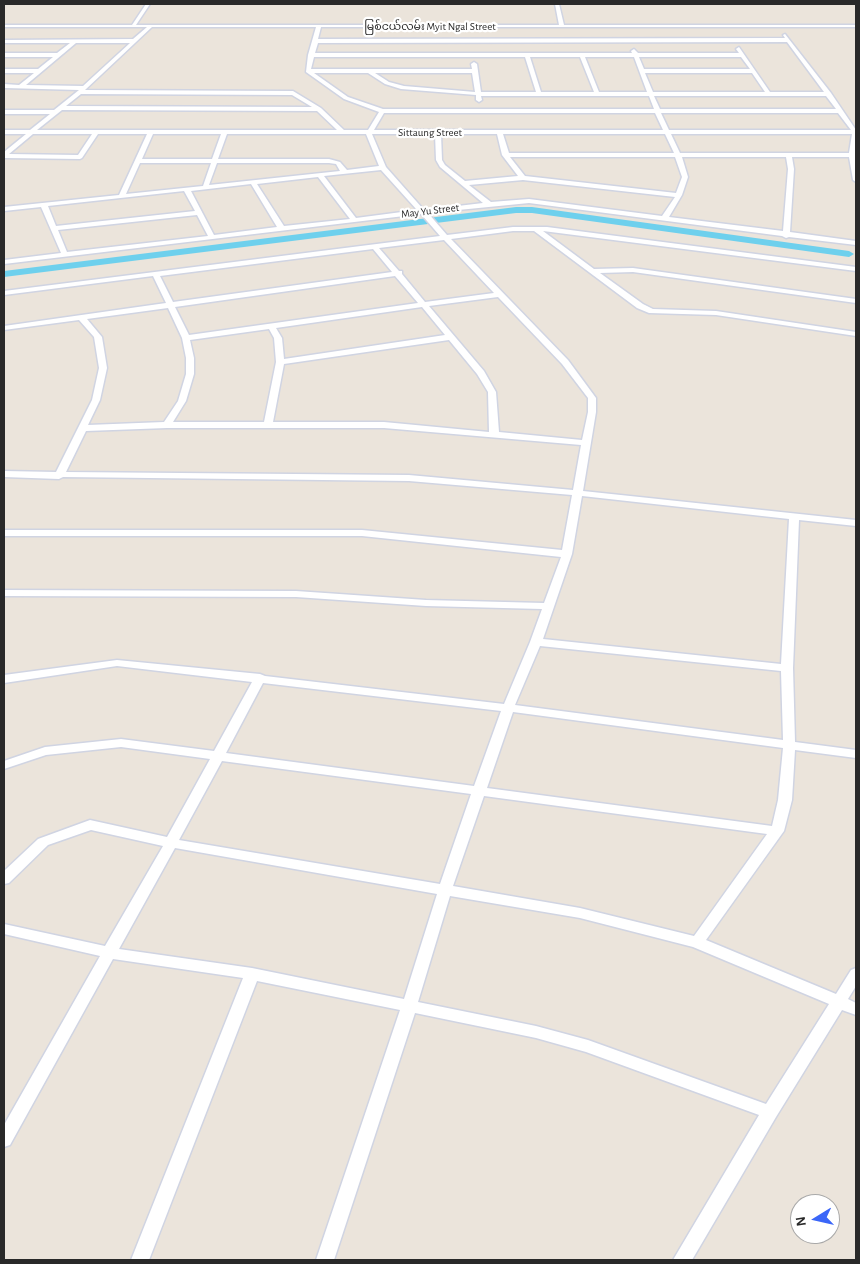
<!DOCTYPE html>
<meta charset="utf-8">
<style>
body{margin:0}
#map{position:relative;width:860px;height:1264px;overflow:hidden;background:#ebe4db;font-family:"Alegreya Sans",sans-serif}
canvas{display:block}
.frame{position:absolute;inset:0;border:5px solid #292929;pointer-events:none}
.north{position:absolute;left:790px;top:1194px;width:50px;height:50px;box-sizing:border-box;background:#fff;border:1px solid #a9a9a9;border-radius:50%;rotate:261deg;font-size:14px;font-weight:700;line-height:20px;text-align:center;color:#292929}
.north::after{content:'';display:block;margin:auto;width:18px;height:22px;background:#3b66f8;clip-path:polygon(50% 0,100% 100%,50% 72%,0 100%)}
</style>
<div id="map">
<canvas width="860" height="1264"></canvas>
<div class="frame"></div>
<div class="north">N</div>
</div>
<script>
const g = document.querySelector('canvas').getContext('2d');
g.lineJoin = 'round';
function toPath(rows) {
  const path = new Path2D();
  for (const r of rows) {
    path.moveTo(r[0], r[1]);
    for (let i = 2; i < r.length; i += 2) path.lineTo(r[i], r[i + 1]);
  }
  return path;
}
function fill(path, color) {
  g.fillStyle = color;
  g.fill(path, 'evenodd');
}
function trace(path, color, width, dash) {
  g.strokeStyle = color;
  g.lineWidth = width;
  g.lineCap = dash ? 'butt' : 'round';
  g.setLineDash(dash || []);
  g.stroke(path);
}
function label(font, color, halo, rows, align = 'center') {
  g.font = font + ' "Alegreya Sans","Noto Sans Myanmar",sans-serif';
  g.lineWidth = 4.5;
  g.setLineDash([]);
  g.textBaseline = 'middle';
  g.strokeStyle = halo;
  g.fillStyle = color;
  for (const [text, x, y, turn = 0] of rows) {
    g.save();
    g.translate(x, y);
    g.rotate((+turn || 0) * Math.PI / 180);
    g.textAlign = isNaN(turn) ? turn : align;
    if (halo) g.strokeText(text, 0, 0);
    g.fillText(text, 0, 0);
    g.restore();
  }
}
const canal = toPath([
 [516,207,532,207,849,251,854,254,849,257,532,213,516,213,4,277,4,271,516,207]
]);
const street = toPath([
 [146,4,150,4,136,25,559,25,555,4,559,4,564,25,856,25,856,27,321,27,318,39,785,38,783,35,785,34,831,93,856,130,856,182,853,180,849,157,792,157,794,169,790,232,856,241,856,245,789,237,786,238,782,236,529,203,428,213,447,235,513,227,547,227,856,267,856,271,543,231,594,269,633,268,856,299,856,303,633,272,600,273,643,304,653,309,716,311,856,332,856,336,716,315,649,313,637,308,534,231,513,231,451,239,568,360,596,398,596,412,583,491,856,520,856,526,799,520,793,668,795,742,856,750,856,758,795,750,792,800,784,831,706,940,836,994,851,970,856,968,856,986,848,999,856,1003,856,1015,842,1010,776,1117,692,1260,673,1260,759,1115,586,1052,536,1038,415,1013,334,1260,316,1260,400,1010,257,981,149,1260,131,1260,243,978,113,959,10,1145,4,1147,4,1125,100,956,4,934,4,924,105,946,163,846,91,830,48,845,9,883,4,884,4,871,38,839,90,820,167,837,210,759,121,747,46,755,4,769,4,761,45,747,121,739,214,751,252,682,117,666,4,683,4,675,117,660,260,674,265,676,504,704,530,642,542,609,426,606,296,597,4,596,4,590,296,591,426,600,544,603,561,557,362,536,4,536,4,530,362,530,562,550,572,495,409,481,63,477,59,479,4,477,4,471,56,472,92,400,99,368,94,337,79,320,4,330,4,326,166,303,153,276,4,295,4,291,440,236,421,214,4,264,4,260,61,253,41,207,4,211,4,207,119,195,147,134,98,134,82,158,80,159,4,158,4,152,26,134,4,134,4,130,30,130,50,114,4,114,4,110,54,110,79,90,4,88,4,84,19,85,34,73,4,73,4,69,38,69,53,57,4,57,4,53,57,53,70,43,4,43,4,40,133,39,147,27,4,27,4,25,132,25,146,4],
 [152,27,316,27,308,55,306,72,344,99,379,112,368,130,344,130,321,108,293,91,85,90,152,27],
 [787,42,824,92,770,92,739,47,736,49,739,53,638,53,634,49,631,51,632,53,315,53,318,43,787,42],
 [76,43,130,43,83,86,26,85,76,43],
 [314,57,525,57,536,92,481,92,477,64,474,62,471,64,472,69,311,69,314,57],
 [530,57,580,57,594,92,541,92,530,57],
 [585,57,634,57,647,92,599,92,585,57],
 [639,57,741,57,750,69,644,69,639,57],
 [314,73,368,73,385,84,401,89,476,95,476,100,479,102,482,100,481,96,649,96,654,109,383,109,348,97,314,73],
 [375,73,472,73,475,92,404,86,389,82,375,73],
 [645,73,752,73,765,92,653,92,645,73],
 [81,94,292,95,312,107,66,106,81,94],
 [654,96,826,96,836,109,660,109,654,96],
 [62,110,317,111,337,130,37,130,62,110],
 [384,113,655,113,663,130,374,130,384,113],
 [661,113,838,113,851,130,669,130,661,113],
 [33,134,92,134,78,155,9,154,33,134],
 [153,134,221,134,212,159,142,159,153,134],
 [227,134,366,134,379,166,347,170,340,162,329,159,218,159,227,134],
 [372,134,435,134,436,160,440,167,483,203,424,210,386,167,372,134],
 [441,134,497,134,502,155,518,176,465,181,445,165,442,160,441,134],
 [503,134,665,134,674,153,509,153,503,134],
 [671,134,852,134,849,153,680,153,671,134],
 [510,157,675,157,682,177,676,193,525,176,510,157],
 [682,157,786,157,788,169,783,231,669,217,682,195,688,177,682,157],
 [140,163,211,163,203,186,126,194,140,163],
 [217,163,329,163,336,164,340,171,209,185,217,163],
 [381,170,417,210,356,218,324,176,381,170],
 [318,177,350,219,284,226,257,184,318,177],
 [523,180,675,197,662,216,529,199,491,202,469,185,523,180],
 [251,184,277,227,214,235,191,191,251,184],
 [184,191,195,211,56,226,48,206,184,191],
 [197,215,208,236,67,252,58,230,197,215],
 [444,240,494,293,425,302,402,274,402,271,399,271,379,248,444,240],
 [373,249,392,272,173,302,160,276,373,249],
 [395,276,418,303,189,335,175,307,395,276],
 [498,297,562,364,588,398,588,412,582,440,499,432,496,392,484,371,429,306,498,297],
 [422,307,445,335,284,359,282,338,276,328,422,307],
 [168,308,182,338,186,358,186,374,178,401,164,422,88,425,100,400,107,368,102,337,87,319,168,308],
 [269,329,274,338,276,362,264,422,173,422,186,401,194,374,194,358,190,340,269,329],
 [449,340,477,374,488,392,489,432,384,422,273,422,284,364,449,340],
 [167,428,384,428,581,445,573,490,409,475,66,472,86,431,167,428],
 [582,496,789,519,781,664,543,639,572,554,582,496],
 [540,646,781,671,783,740,515,705,540,646],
 [263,683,501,711,474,786,226,753,263,683],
 [513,712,783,748,778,800,772,826,487,788,513,712],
 [222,761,471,794,440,884,179,840,222,761],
 [484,796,767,834,694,936,580,908,453,886,484,796],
 [175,848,437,894,404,999,252,968,119,949,175,848],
 [450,896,580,918,693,947,829,1004,766,1104,588,1040,536,1026,418,1002,450,896]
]);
const farStreetnames = [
 ["မြစ်ငယ်လမ်း Myit Ngal Street",430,27],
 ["Sittaung Street",430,133],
 ["May Yu Street",430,211,-7]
];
fill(canal, '#6ed0ed');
trace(street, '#d0d4e2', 3);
fill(street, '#fff');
label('11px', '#292929', '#fff', farStreetnames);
</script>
